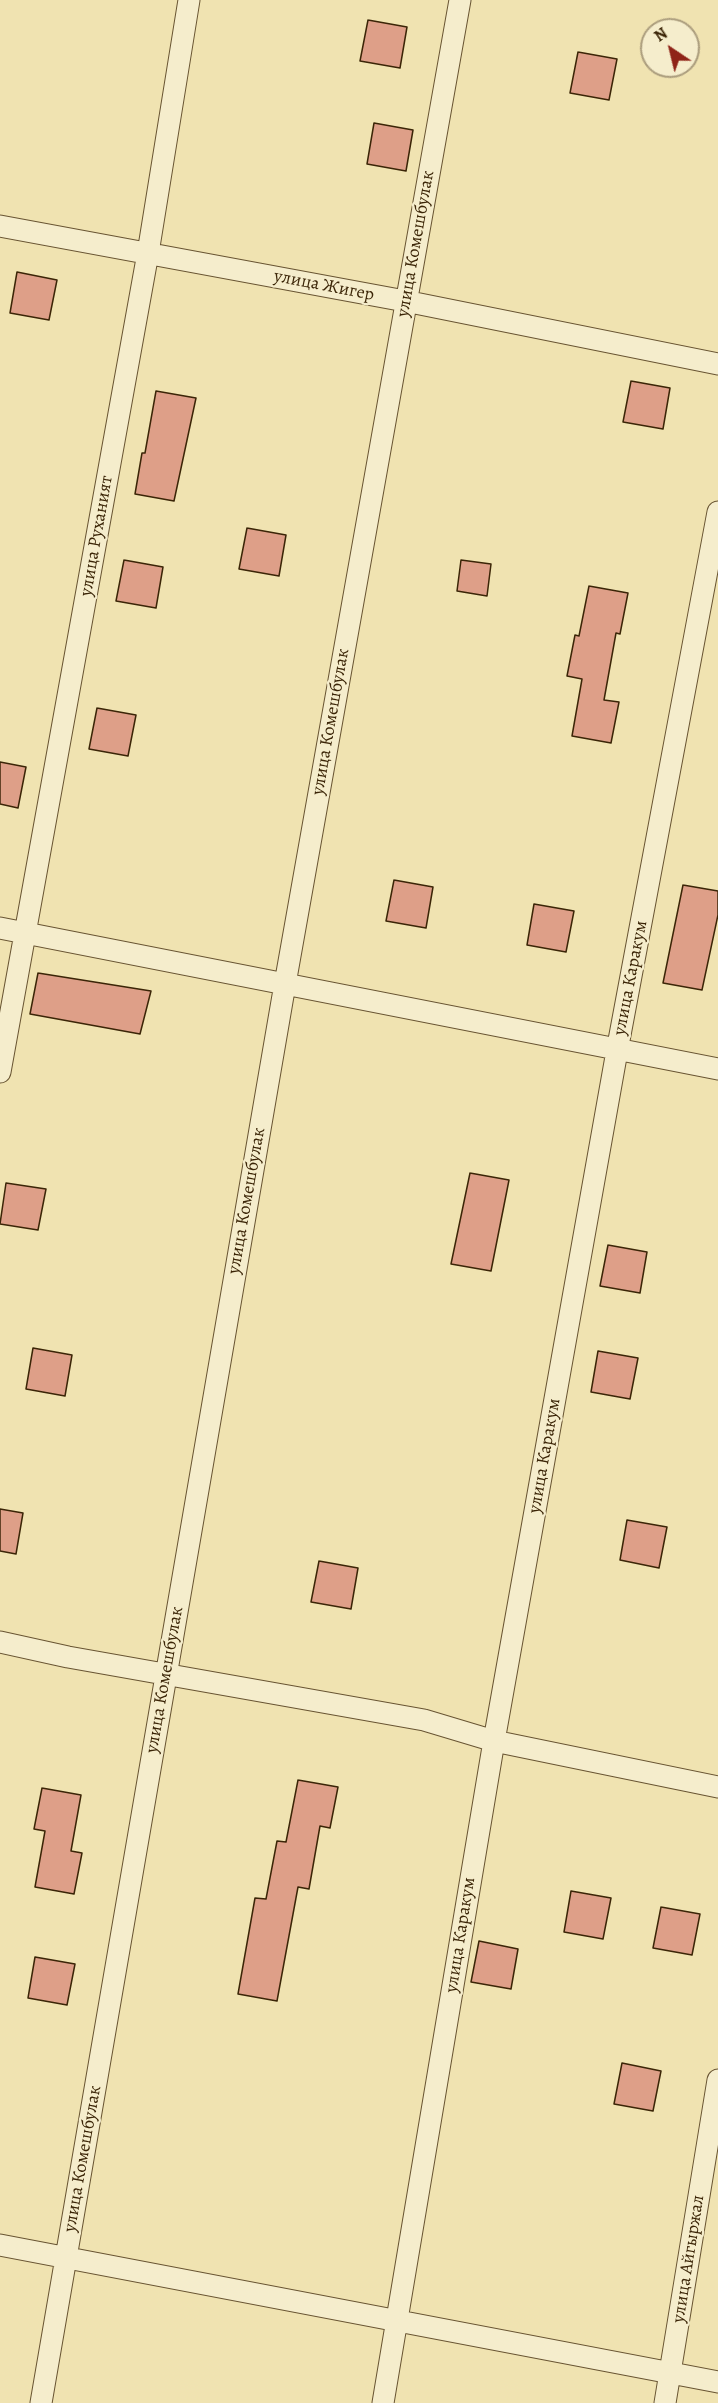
<!DOCTYPE html>
<meta charset="utf-8">
<style>
body{margin:0}
#map{position:relative;width:718px;height:2403px;overflow:hidden;background:#f0e3b1;font-family:Alegreya,serif}
canvas{display:block}
.north{position:absolute;left:640px;top:18px;width:60px;height:60px;box-sizing:border-box;background:#f5edcc;border:2px solid #ab9d7d;border-radius:50%;rotate:325deg;font-size:16px;font-weight:700;line-height:24px;text-align:center;color:#3b2507}
.north::after{content:'';display:block;margin:auto;width:21px;height:27px;background:#8f2418;clip-path:polygon(50% 0,100% 100%,50% 72%,0 100%)}
</style>
<div id="map">
<canvas width="718" height="2403"></canvas>
<div class="north">N</div>
</div>
<script>
const g = document.querySelector('canvas').getContext('2d');
g.lineJoin = 'round';
function fill(path, color) {
  g.fillStyle = color;
  g.fill(path, 'evenodd');
}
function toPath(rows) {
  const path = new Path2D();
  for (const r of rows) {
    path.moveTo(r[0], r[1]);
    for (let i = 2; i < r.length; i += 2) path.lineTo(r[i], r[i + 1]);
  }
  return path;
}
function trace(path, color, width, dash) {
  g.strokeStyle = color;
  g.lineWidth = width;
  g.lineCap = dash ? 'butt' : 'round';
  g.setLineDash(dash || []);
  g.stroke(path);
}
function label(font, color, halo, rows, align = 'center') {
  g.font = font + ' Alegreya,serif';
  g.lineWidth = 4.5;
  g.setLineDash([]);
  g.textBaseline = 'middle';
  g.strokeStyle = halo;
  g.fillStyle = color;
  for (const [text, x, y, turn = 0] of rows) {
    g.save();
    g.translate(x, y);
    g.rotate((+turn || 0) * Math.PI / 180);
    g.textAlign = isNaN(turn) ? turn : align;
    if (halo) g.strokeText(text, 0, 0);
    g.fillText(text, 0, 0);
    g.restore();
  }
}
const building = toPath([
 [368,20,407,27,400,68,360,61,368,20],
 [578,52,617,59,609,100,570,93,578,52],
 [374,123,413,130,406,171,367,164,374,123],
 [17,272,57,280,49,320,10,313,17,272],
 [631,381,670,388,663,429,623,422,631,381],
 [156,391,196,398,174,501,135,494,142,453,145,453,156,391],
 [247,528,286,535,279,576,239,569,247,528],
 [124,560,163,567,156,608,116,601,124,560],
 [461,560,491,564,487,596,457,591,461,560],
 [589,586,628,593,620,634,616,633,604,700,619,702,611,743,572,736,582,679,567,676,575,635,579,636,589,586],
 [97,708,136,715,128,756,89,749,97,708],
 [0,762,26,767,18,808,0,804,0,762],
 [394,880,433,887,426,928,386,921,394,880],
 [683,885,718,891,718,915,702,990,663,983,683,885],
 [534,904,574,911,566,952,527,945,534,904],
 [38,973,151,991,140,1034,30,1014,38,973],
 [470,1173,509,1180,491,1271,451,1264,470,1173],
 [6,1183,46,1189,38,1230,0,1224,6,1183],
 [608,1245,647,1252,640,1293,600,1286,608,1245],
 [33,1348,72,1355,65,1396,26,1389,33,1348],
 [598,1351,638,1358,630,1399,591,1392,598,1351],
 [0,1509,23,1513,16,1554,0,1551,0,1509],
 [627,1520,667,1527,659,1568,620,1560,627,1520],
 [319,1561,358,1568,351,1609,311,1602,319,1561],
 [298,1780,338,1787,330,1828,320,1826,309,1889,298,1887,277,2001,238,1994,255,1898,266,1899,277,1841,286,1842,298,1780],
 [42,1788,81,1795,71,1851,82,1853,74,1894,35,1887,45,1831,34,1829,42,1788],
 [571,1891,611,1898,603,1939,564,1932,571,1891],
 [661,1907,700,1914,692,1955,653,1948,661,1907],
 [479,1941,518,1949,511,1989,471,1982,479,1941],
 [35,1957,75,1964,67,2005,28,1998,35,1957],
 [622,2063,661,2071,653,2111,614,2104,622,2063]
]);
const minor = toPath([
 [0,226,405,301,718,364],
 [0,928,718,1069],
 [0,1072,148,253,189,0],
 [0,1642,68,1657,424,1720,494,1741,718,1787],
 [0,2245,718,2382],
 [41,2403,285,984,460,0],
 [383,2403,494,1741,617,1051,718,512],
 [665,2403,718,2080]
]);
const streetNames = [
 ["улица Комешбулак",416,244,-80],
 ["улица Жигер",324,286,11],
 ["улица Руханият",97,536,-80],
 ["улица Комешбулак",331,722,-80],
 ["улица Каракум",631,978,-79],
 ["улица Комешбулак",247,1201,-80],
 ["улица Каракум",545,1456,-80],
 ["улица Комешбулак",165,1680,-80],
 ["улица Каракум",461,1935,-81],
 ["улица Комешбулак",83,2159,-80],
 ["улица Айгыржал",689,2259,-81]
];
fill(building, '#de9f88');
trace(building, '#3b2507', 1.5);
trace(minor, '#685432', 23);
trace(minor, '#f5edcc', 21);
label('18px', '#3b2507', '#f5edcc', streetNames);
</script>
